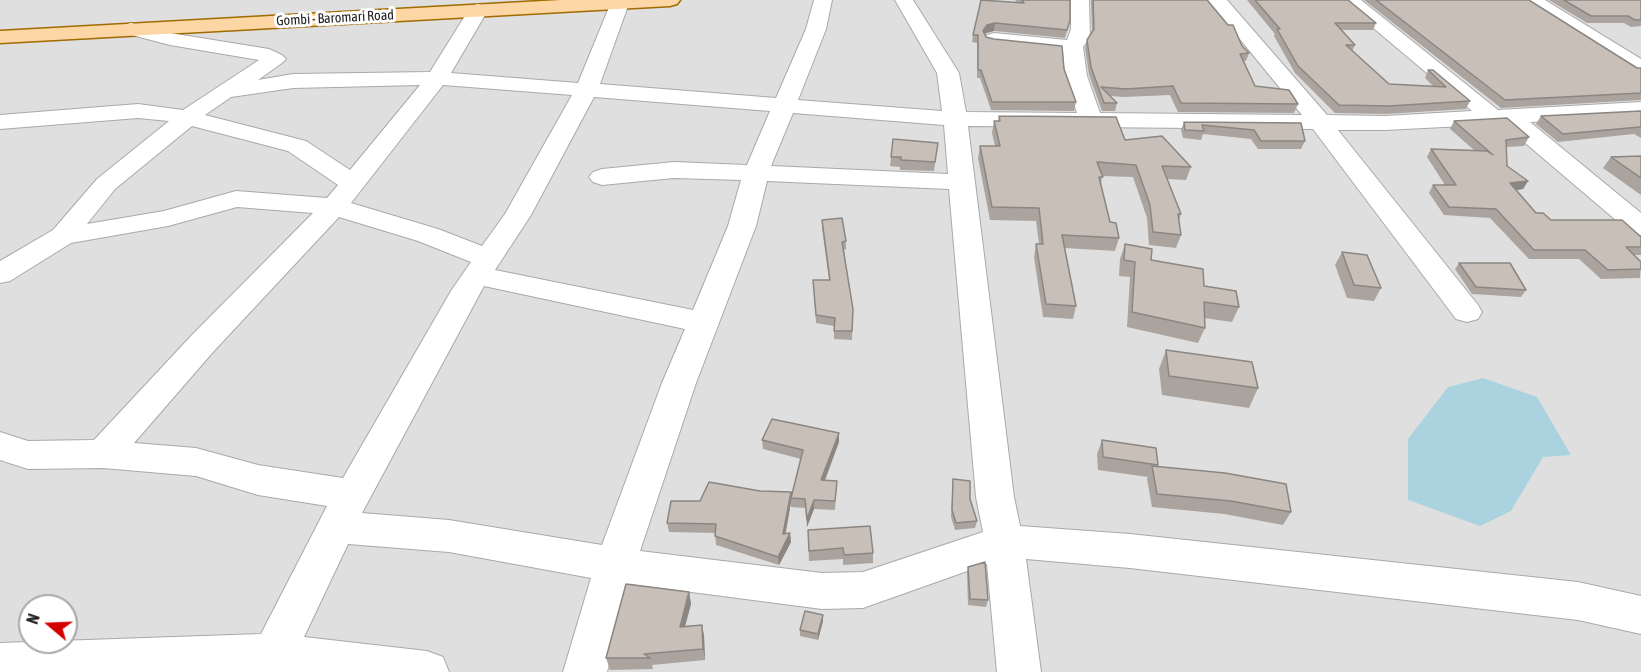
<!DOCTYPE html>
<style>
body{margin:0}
#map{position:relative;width:1641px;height:672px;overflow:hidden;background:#f2efe9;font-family:"Asap Condensed",sans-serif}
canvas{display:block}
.north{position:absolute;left:18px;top:594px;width:60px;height:60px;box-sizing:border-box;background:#fff;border:2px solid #a7a7a7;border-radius:50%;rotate:289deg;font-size:16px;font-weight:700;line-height:24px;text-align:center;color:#222}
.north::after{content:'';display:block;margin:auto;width:21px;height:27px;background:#d40000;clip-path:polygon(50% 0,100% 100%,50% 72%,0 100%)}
</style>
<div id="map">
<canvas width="1641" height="672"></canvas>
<div class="north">N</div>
</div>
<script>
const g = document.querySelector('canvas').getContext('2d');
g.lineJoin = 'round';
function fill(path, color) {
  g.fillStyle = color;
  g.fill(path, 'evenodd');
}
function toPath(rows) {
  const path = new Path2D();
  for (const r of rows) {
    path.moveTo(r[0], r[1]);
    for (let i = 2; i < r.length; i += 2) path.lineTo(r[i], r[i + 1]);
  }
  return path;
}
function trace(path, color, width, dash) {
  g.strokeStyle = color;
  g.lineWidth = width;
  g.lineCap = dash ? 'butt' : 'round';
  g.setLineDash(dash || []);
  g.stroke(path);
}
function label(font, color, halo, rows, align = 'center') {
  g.font = font + ' "Asap Condensed",sans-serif';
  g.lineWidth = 6;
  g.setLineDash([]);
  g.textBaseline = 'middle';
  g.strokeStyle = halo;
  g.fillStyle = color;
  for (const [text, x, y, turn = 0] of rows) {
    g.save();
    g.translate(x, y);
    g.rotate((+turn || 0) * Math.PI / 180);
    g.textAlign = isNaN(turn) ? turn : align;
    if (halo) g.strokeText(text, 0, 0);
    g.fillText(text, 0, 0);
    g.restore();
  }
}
const residential = toPath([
 [0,0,1641,0,1641,672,0,672],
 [30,606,66,606,66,642,30,642]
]);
const water = toPath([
 [1483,378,1537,397,1571,455,1543,457,1511,511,1480,526,1408,500,1408,439,1448,387]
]);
const minor = toPath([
 [612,0,626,0,629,3,600,84,776,98,806,29,814,0,832,0,826,29,798,100,942,111,937,73,895,0,913,0,959,73,966,112,1077,113,1065,76,1063,52,994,45,987,43,984,39,987,35,994,33,1067,40,1071,29,1071,0,1089,0,1090,37,1083,47,1087,76,1100,113,1302,115,1208,0,1227,0,1327,115,1385,116,1472,111,1340,0,1361,0,1498,110,1641,102,1641,116,1530,122,1641,213,1641,235,1631,233,1503,124,1385,130,1338,130,1478,305,1482,312,1478,319,1467,322,1456,319,1313,129,968,126,1014,497,1020,526,1130,534,1578,582,1641,596,1641,634,1578,620,1130,568,1026,559,1041,672,997,672,987,564,863,608,822,609,630,584,607,672,563,672,591,578,449,552,348,544,304,637,427,651,443,657,449,672,0,672,0,643,261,634,327,506,258,495,196,476,103,468,28,469,0,460,0,432,28,441,94,440,191,336,313,213,237,207,168,226,71,243,10,281,0,283,0,261,53,230,97,179,169,121,138,118,0,129,0,115,138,104,183,110,259,60,170,45,124,33,121,29,124,25,131,23,170,33,269,49,282,55,286,59,282,63,258,80,293,74,430,72,471,6,478,4,485,6,488,10,451,73,578,83,612,0],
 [420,85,350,170,306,141,205,115,231,97,293,88,420,85],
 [443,85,572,95,505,214,482,246,438,229,351,203,443,85],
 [594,97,770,111,747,165,674,162,602,169,593,172,589,177,593,182,602,185,674,178,741,180,728,226,693,310,495,270,531,215,594,97],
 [793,113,944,125,948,174,771,166,793,113],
 [192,126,288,151,338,185,327,198,236,191,164,211,87,224,115,189,192,126],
 [767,181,949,189,976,497,983,532,863,572,822,573,640,551,696,383,756,226,767,181],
 [339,217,418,241,471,262,451,291,343,478,258,465,196,448,134,443,213,352,339,217],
 [484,286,685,329,662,383,602,545,449,520,362,513,484,286],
 [1523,0,1545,0,1641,59,1641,74,1633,73,1525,4,1523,0]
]);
const major = toPath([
 [561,0,680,0,677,4,670,6,0,43,0,31,561,0]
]);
const wall = toPath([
 [1015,0,1070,0,1070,21,1065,38,994,31,986,33,985,35,986,37,1064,69,1076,102,1074,111,991,110,980,78,977,78,977,43,972,42,973,35,1017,2],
 [1091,0,1207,0,1242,46,1249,53,1246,61,1244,61,1255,86,1298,104,1294,113,1178,112,1170,95,1124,97,1110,96,1117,103,1115,111,1102,111,1089,75,1085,48,1087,40,1092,32],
 [1247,0,1348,0,1376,23,1373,30,1341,30,1355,45,1352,51,1389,84,1433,86,1425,78,1428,70,1470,101,1466,109,1385,114,1335,113,1295,73,1274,36,1275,34],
 [1364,0,1529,0,1637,68,1641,68,1641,100,1501,108],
 [1549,0,1641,0,1641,26,1631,27,1624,23,1587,23],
 [1641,111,1641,138,1634,134,1558,142,1536,124,1541,116],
 [999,116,1125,140,1191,167,1186,180,1167,179,1181,214,1179,221,1181,235,1176,248,1149,245,1147,218,1133,177,1102,176,1101,185,1110,222,1119,238,1115,251,1065,248,1076,306,1073,319,1043,317,1034,257,1036,244,1039,244,1036,221,990,220,978,158,980,146,995,146,992,133,994,121,998,121],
 [1454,121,1529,137,1524,146,1506,147,1507,166,1528,181,1523,189,1516,190,1536,213,1551,220,1641,237,1641,255,1634,255,1641,262,1640,278,1601,279,1579,259,1529,259,1490,218,1444,215,1429,193,1433,185,1445,185,1427,157,1431,149,1474,150,1450,129],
 [1184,122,1301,123,1305,141,1301,149,1258,149,1251,139,1203,134,1201,140,1183,138,1181,130],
 [938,143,934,171,900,170,900,167,890,166,891,157],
 [1641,156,1641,195,1603,168,1611,157],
 [822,220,846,241,846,249,844,250,853,309,852,340,834,339,834,326,816,323,813,280,829,280,822,228],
 [1125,244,1151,260,1204,286,1239,307,1232,322,1204,318,1205,328,1198,343,1127,327,1130,277,1119,276,1120,259],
 [1342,252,1381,288,1374,301,1347,298,1335,265],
 [1459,263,1526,290,1521,297,1472,294,1455,269],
 [1166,350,1258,388,1249,408,1162,395,1159,369],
 [762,440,839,442,825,481,837,481,835,510,814,509,807,527,805,508,791,507,791,502,785,534,790,533,791,542,779,565,716,545,715,533,669,532,667,523,700,501,791,498,801,459,763,449],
 [1102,440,1158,465,1158,467,1291,512,1283,525,1224,514,1152,507,1147,479,1148,477,1098,470,1097,454],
 [953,479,970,499,977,521,975,528,955,530,951,517],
 [808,530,873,553,873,563,843,565,843,559,809,561],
 [968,567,988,600,986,607,968,605,967,573],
 [689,592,691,604,685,626,702,625,704,636,705,660,652,665,653,669,610,670,606,658],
 [823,621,818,640,800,636,800,630]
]);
const shadedWall = toPath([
 [995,23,994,31,986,33,982,39,983,31,987,25],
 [1528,181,1523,189,1505,192,1510,183],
 [839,433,839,442,821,489,821,480],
 [791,492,791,502,784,543,783,534],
 [814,500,814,509,807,527,807,519],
 [790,533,791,542,779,565,778,557],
 [689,592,691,604,682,638,680,627],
 [823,615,823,621,818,640,818,634],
 [702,625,704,636,705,660,703,649]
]);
const building = toPath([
 [981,0,1024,3,1022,0,1070,0,1070,21,1067,30,995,23,987,25,983,31,986,37,994,39,1062,46,1064,69,1076,102,992,102,981,70,978,70,978,35,973,35,981,0],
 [1093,0,1207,0,1228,25,1233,25,1242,46,1249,53,1240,54,1255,86,1289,90,1298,104,1181,103,1173,86,1126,89,1101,87,1117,103,1104,103,1091,67,1087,40,1094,29,1093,0],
 [1255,0,1348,0,1376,23,1335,23,1355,45,1346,45,1389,84,1446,87,1428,70,1433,70,1470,101,1389,106,1339,105,1298,66,1277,29,1280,29,1255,0],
 [1376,0,1529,0,1637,68,1641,68,1641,93,1505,100,1376,0],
 [1564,0,1641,0,1641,20,1635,20,1628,16,1591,16,1564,0],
 [1641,111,1641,128,1640,127,1563,134,1541,116,1641,111],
 [999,116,1116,117,1125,140,1162,136,1191,167,1162,166,1181,214,1178,214,1181,235,1153,232,1150,205,1136,165,1097,162,1103,177,1099,177,1110,222,1116,223,1119,238,1062,235,1076,306,1046,304,1036,244,1043,244,1039,208,992,207,980,146,1000,146,994,121,1000,121,999,116],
 [1507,118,1529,137,1506,140,1507,166,1528,181,1510,183,1536,213,1543,213,1551,220,1622,220,1641,237,1641,247,1626,247,1641,262,1641,269,1608,270,1585,250,1534,250,1496,209,1449,207,1433,185,1456,185,1431,149,1487,151,1493,155,1454,121,1507,118],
 [1184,122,1301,123,1305,141,1261,141,1254,130,1202,125,1204,131,1185,130,1184,122],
 [893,139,938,143,935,162,901,160,901,157,891,157,893,139],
 [1641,156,1641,178,1611,157,1641,156],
 [842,218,846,241,842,242,853,309,852,331,834,331,835,318,816,315,813,280,830,280,822,220,842,218],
 [1125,244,1152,249,1151,260,1203,269,1204,286,1236,291,1239,307,1204,302,1205,328,1132,312,1135,262,1124,260,1125,244],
 [1342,252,1367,255,1381,288,1354,285,1342,252],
 [1459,263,1510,263,1526,290,1476,287,1459,263],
 [1166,350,1252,362,1258,388,1169,376,1166,350],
 [772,419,839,433,821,480,837,481,835,501,814,500,807,519,805,499,791,498,803,450,762,440,772,419],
 [1102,440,1156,448,1158,465,1103,457,1102,440],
 [1152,466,1225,473,1286,484,1291,512,1231,501,1157,494,1152,466],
 [953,479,970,481,970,499,977,521,956,523,952,510,953,479],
 [709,482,760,491,791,492,783,534,790,533,778,557,715,536,716,524,667,523,671,501,700,501,709,482],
 [870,526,873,553,844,555,843,548,809,551,808,530,870,526],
 [985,562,988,600,970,599,968,567,985,562],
 [626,584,689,592,680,627,702,625,703,649,644,654,650,658,606,658,626,584],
 [805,611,823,615,818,634,800,630,805,611]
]);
const farStreetnames = [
 ["Gombi - Baromari Road",335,18,-3]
];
fill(residential, '#e0dfdf');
fill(water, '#aad3df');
trace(minor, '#a9a9a9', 2);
trace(major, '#a06b00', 3);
fill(minor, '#fff');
fill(major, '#fcd6a4');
fill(wall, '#aba49e');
fill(shadedWall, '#8b8681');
fill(building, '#c7bfb8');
trace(building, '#8b8681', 1.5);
label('14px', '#222', '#fff', farStreetnames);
</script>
